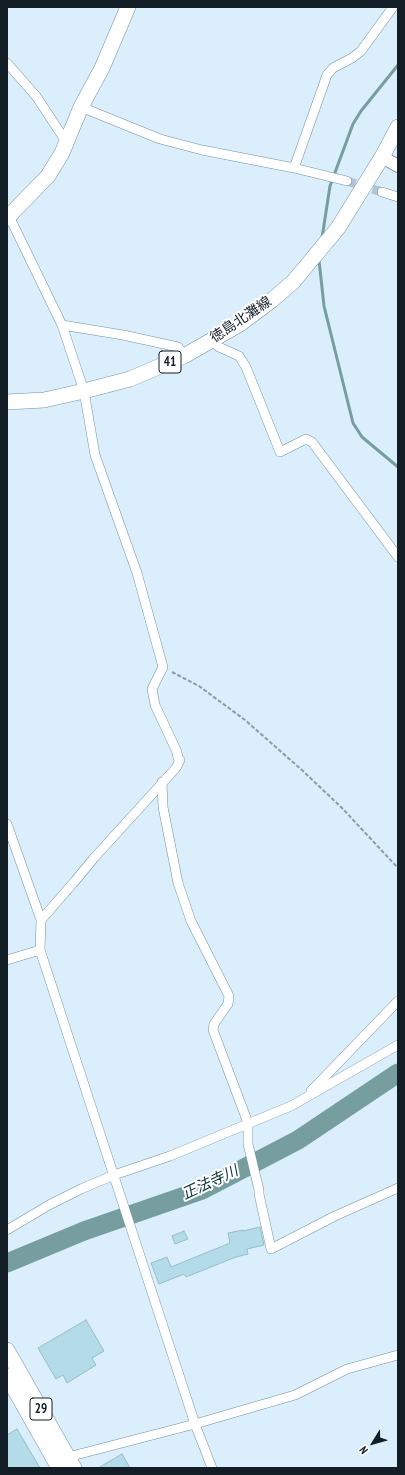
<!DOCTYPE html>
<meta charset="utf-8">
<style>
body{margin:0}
#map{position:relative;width:405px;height:1475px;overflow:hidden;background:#dbeefc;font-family:"PT Sans Narrow",sans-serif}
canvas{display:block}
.frame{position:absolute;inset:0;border:8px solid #121d26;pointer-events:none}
.north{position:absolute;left:353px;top:1423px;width:40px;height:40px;-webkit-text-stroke:3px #fff;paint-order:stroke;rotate:233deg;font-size:11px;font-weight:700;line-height:16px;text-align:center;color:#121d26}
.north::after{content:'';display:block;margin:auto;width:14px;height:18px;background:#121d26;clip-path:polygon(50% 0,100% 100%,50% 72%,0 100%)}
</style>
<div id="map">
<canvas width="405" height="1475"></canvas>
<div class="frame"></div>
<div class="north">N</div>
</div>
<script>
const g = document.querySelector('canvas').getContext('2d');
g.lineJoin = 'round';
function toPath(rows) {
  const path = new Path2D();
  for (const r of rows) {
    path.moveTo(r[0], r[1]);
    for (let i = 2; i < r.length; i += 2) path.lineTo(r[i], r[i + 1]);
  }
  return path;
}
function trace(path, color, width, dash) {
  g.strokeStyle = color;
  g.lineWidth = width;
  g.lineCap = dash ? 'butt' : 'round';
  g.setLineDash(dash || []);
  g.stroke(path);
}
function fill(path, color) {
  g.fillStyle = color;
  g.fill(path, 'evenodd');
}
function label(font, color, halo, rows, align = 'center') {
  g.font = font + ' "PT Sans Narrow","Noto Sans JP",sans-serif';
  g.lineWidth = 4;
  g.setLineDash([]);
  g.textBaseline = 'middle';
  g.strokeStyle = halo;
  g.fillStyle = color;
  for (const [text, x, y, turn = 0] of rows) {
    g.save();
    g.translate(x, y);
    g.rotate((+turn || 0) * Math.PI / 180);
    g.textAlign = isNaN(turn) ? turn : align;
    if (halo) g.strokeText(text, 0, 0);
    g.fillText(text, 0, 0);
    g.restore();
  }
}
const stream = toPath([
 [322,238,330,186,353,124,361,111,398,65],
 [319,260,324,306,353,423,362,437,398,467]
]);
const river = toPath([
 [7,1263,84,1231,202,1190,298,1140,398,1073]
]);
const building = toPath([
 [260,1227,264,1245,247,1249,248,1254,236,1257,186,1277,184,1274,159,1284,151,1263,167,1257,171,1267,230,1243,228,1233,243,1230,243,1231,260,1227],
 [184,1231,188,1239,175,1244,172,1236,184,1231],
 [86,1320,104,1351,92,1358,96,1365,67,1383,63,1375,56,1379,38,1348,86,1320],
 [17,1429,40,1468,7,1468,7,1435,17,1429],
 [122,1454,130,1468,98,1468,122,1454]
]);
const minorTunnel = toPath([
 [347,181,382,192]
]);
const path = toPath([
 [172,672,199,686,245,720,303,771,342,808,398,868]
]);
const minor = toPath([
 [7,63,36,96,67,143],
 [81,107,160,139,202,150,294,168,347,181],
 [294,168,327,75,333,68,352,58,361,51,393,7],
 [382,192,398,197],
 [9,216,62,325,84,391,95,455,137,573,163,667,152,689,155,705,177,752,178,758,180,760,176,768,94,858,75,881,41,920],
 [62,325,123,335,178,347,184,356],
 [211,341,219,347,239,356,246,367,280,452,306,439,312,442,398,557],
 [162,782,163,807,178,883,191,921,229,996,228,1004,214,1024,213,1030,248,1123,248,1144,259,1190,259,1194,271,1249,335,1216,398,1188],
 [7,824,41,920,40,950,195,1424,212,1468],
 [7,960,40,950],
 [311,1091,398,1001],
 [7,1230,49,1205,81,1189,114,1175,170,1156,291,1106,398,1045],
 [68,1457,195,1424,295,1395,347,1369,398,1355]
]);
const tertiary = toPath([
 [382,157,398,166]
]);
const primary = toPath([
 [7,218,48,176,62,153,81,107,102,68,128,7],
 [7,402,44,400,84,391,130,379,184,356,240,324,272,300,293,282,338,228,382,157,398,127],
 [7,1350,74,1468],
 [7,1376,59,1468]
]);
const shields = [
 [170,362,22],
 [41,1409,22]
];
const shieldNames = [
 ["41",170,362],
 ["29",41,1409]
];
const streetNames = [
 ["徳島北灘線",241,320,-34]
];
const waterNames = [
 ["正法寺川",210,1183,-25]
];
trace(stream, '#779e9e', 3);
trace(river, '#779e9e', 19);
fill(building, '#b3dce8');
trace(building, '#95bdc9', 1);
trace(minorTunnel, '#b3c4d1', 9, [9, 4.5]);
trace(minor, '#7290a5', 10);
trace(tertiary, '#7290a5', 14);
trace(primary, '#7290a5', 16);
trace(path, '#8b9ba7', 2, [4, 2]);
trace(minor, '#fff', 9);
trace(tertiary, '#fff', 12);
trace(primary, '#fff', 15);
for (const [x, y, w] of shields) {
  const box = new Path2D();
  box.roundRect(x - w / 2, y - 11, w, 22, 3);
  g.fillStyle = '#fff';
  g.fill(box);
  trace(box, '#121d26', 1);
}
label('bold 13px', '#121d26', null, shieldNames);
label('14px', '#121d26', '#fff', streetNames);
label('italic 15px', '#0c3434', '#fff', waterNames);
</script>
